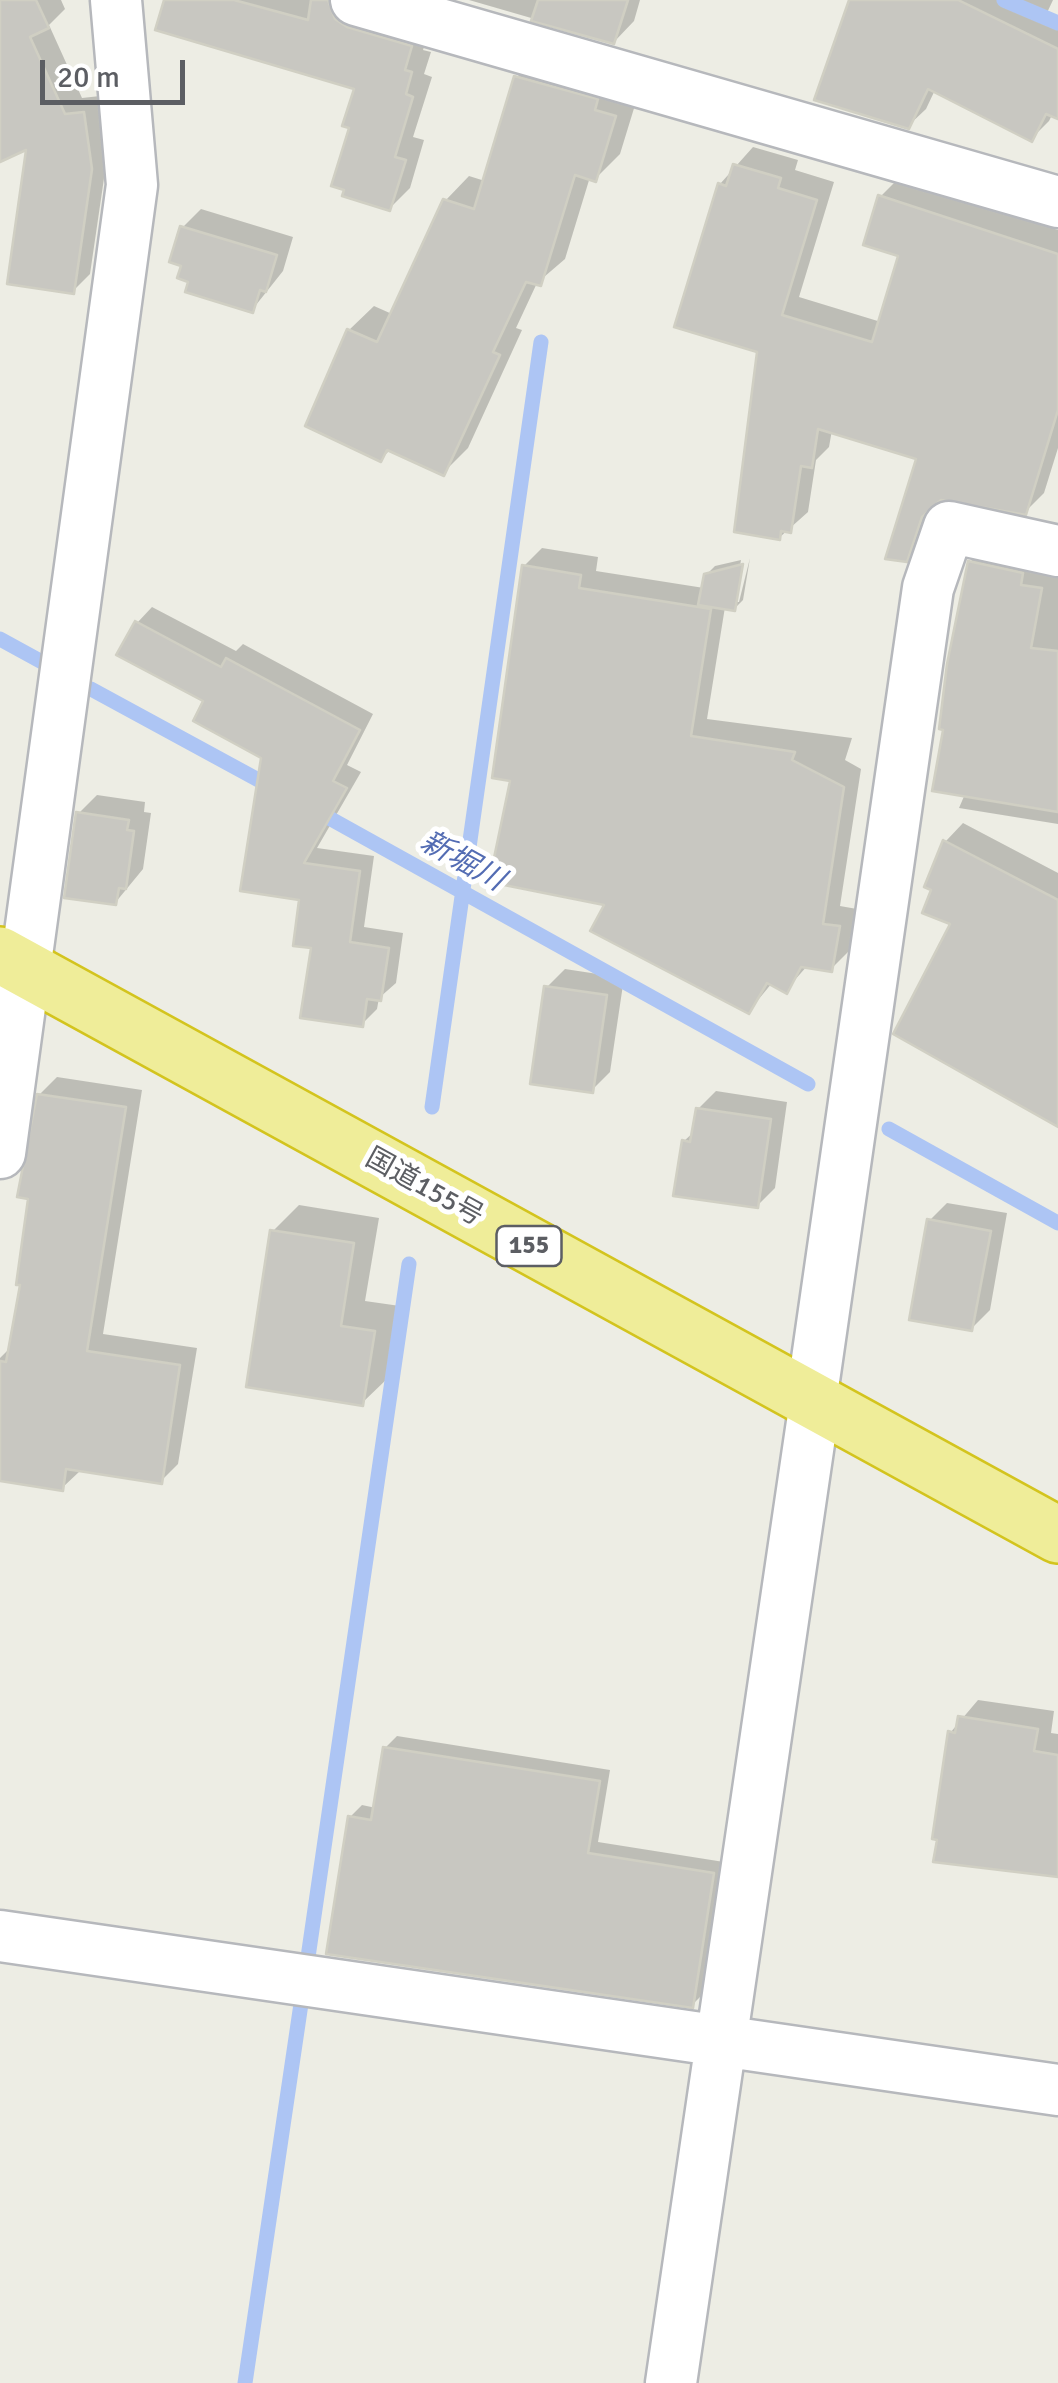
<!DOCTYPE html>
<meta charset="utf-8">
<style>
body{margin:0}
#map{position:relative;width:1058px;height:2383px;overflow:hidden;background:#edede4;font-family:Signika,sans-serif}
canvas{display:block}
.scale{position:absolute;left:40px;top:60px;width:145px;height:45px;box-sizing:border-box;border:5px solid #5c5e63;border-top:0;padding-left:12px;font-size:30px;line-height:35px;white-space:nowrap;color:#5c5e63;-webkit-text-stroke:8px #fff;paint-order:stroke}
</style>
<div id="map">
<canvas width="1058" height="2383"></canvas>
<div class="scale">20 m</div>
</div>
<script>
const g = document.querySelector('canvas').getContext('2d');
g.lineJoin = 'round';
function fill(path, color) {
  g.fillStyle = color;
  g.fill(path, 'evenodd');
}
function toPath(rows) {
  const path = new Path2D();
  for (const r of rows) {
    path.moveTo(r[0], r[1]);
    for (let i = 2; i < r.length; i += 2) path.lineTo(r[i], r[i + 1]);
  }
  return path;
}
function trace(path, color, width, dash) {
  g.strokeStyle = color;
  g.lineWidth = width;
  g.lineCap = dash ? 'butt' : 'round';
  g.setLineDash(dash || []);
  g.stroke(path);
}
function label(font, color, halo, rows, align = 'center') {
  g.font = font + ' Signika,"Noto Sans JP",sans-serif';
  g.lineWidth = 10;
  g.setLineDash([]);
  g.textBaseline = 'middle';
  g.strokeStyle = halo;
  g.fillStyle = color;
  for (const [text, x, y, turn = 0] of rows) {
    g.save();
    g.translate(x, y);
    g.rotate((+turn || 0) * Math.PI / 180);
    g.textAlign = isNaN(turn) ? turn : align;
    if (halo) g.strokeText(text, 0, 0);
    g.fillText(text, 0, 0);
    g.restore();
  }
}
const shadow = toPath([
 [0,0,61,0,65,9,49,25,82,98,100,96,108,151,90,274,73,291,29,146,0,159],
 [172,0,360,0,431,26,423,50,431,52,424,74,432,77,413,137,424,140,410,188,390,208,352,126,357,87],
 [469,0,640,0,634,21,614,42],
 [852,0,1053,0,1045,17,1058,24,1058,103,1049,121,1032,138,935,90,926,109,908,126,817,98],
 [541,52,639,92,620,154,595,179,590,177,565,259,537,283,516,328,522,330,468,448,443,473,391,449,381,459,349,330,374,306,392,314,445,201,469,176,485,181,517,77],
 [753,147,798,160,795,170,834,182,799,297,881,322,901,254,881,196,899,178,1058,230,1058,448,1044,493,1025,512,939,497,924,541,906,559,919,457,832,430,829,447,816,460,808,512,780,537,760,351,720,184],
 [201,209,293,237,283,271,252,310,192,280,184,264,183,227],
 [988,544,1058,559,1058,824,959,808,965,794,970,562],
 [542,548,598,557,596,571,704,588,706,575,715,566,741,560,734,602,739,602,750,558,743,600,734,609,725,607,707,719,852,738,845,760,861,769,840,906,857,909,849,951,831,969,808,965,786,990,772,983,749,1011,607,903,513,779,524,566],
 [152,607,236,651,243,644,373,714,347,765,361,772,317,848,374,856,364,927,403,933,396,983,379,998,377,1009,362,1024,313,946,264,756,137,623],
 [97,795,145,802,144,812,151,813,143,869,115,903,79,813],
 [963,823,1058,873,1058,1121,935,889,927,886,946,841],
 [565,969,624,978,610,1072,592,1090,547,987],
 [57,1077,142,1090,103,1334,197,1348,178,1464,161,1481,80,1471,62,1488,0,1479,0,1358,12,1346,23,1283,39,1095],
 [716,1091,787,1102,775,1188,757,1206,684,1141,695,1131,698,1109],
 [947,1203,1007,1213,990,1310,972,1328,929,1221],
 [299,1205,379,1218,365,1301,400,1306,388,1378,362,1403,273,1231],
 [978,1700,1054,1711,1051,1733,1058,1734,1058,1875,936,1860,950,1733],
 [397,1736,610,1770,598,1842,724,1862,704,1993,692,2005,350,1817,362,1805,376,1808,385,1748]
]);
const stream = toPath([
 [1004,0,1058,23],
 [0,639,42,662],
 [91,689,275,789],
 [313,809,808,1084],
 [432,1107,541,342],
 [889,1129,1058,1223],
 [307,1964,409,1264],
 [245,2383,302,1997]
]);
const building = toPath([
 [0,0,36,0,49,28,30,37,65,114,84,112,92,169,74,294,7,284,26,150,0,162,0,0],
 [164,0,234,0,308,20,311,0,328,0,335,19,347,27,412,46,405,70,412,72,406,94,413,97,395,157,406,160,390,211,342,196,344,190,331,186,349,128,342,126,354,89,155,30,164,0],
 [538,0,628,0,614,44,531,21,538,0],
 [849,0,958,0,1058,49,1058,119,1046,114,1032,142,928,89,909,129,814,100,849,0],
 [514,76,598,99,595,110,616,116,596,182,575,175,541,286,526,282,493,352,500,355,444,476,387,450,381,462,305,426,347,329,377,342,443,199,474,209,514,76],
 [733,164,781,178,778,188,817,200,782,315,872,342,898,256,863,245,878,195,1058,254,1058,410,1026,515,941,500,922,517,907,562,885,559,916,459,818,429,812,468,801,466,791,533,781,531,780,540,734,532,757,352,674,327,718,183,726,186,733,164],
 [180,226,277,255,266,292,260,290,253,313,185,292,188,282,177,278,181,266,169,262,180,226],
 [968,561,1023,573,1021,585,1042,588,1031,648,1058,651,1058,812,932,791,943,730,939,729,947,664,968,561],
 [743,564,735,611,698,605,704,574,743,564],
 [522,565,581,575,579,588,711,609,691,736,795,752,792,760,844,787,823,924,840,926,832,972,801,967,787,994,767,983,749,1014,590,931,604,905,489,882,510,781,492,778,522,565],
 [135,621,221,667,226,658,360,730,333,781,347,788,304,863,360,871,350,942,389,948,381,1001,367,999,363,1027,300,1018,311,948,293,946,299,900,240,891,261,758,193,721,203,701,116,655,135,621],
 [76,812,129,820,127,830,134,831,126,889,119,888,116,905,64,898,76,812],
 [943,840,1058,900,1058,1127,893,1034,950,924,922,913,931,890,924,887,943,840],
 [544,986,607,995,593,1093,530,1084,544,986],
 [37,1094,126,1107,87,1351,180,1365,162,1484,66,1469,63,1491,0,1481,0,1361,6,1362,20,1285,16,1285,28,1199,17,1197,37,1094],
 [696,1108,771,1119,758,1208,673,1196,682,1140,690,1142,696,1108],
 [927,1219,991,1231,972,1331,909,1320,927,1219],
 [270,1230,354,1243,341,1326,375,1331,363,1406,246,1387,270,1230],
 [958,1716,1038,1729,1034,1751,1058,1755,1058,1877,933,1862,937,1840,932,1839,948,1731,955,1733,958,1716],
 [383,1747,600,1781,588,1853,714,1873,693,2008,326,1954,348,1816,371,1820,383,1747]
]);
const minor = toPath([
 [356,0,1058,202],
 [0,1153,132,185,116,0],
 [811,1401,928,588,949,527,1058,551],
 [0,1936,1058,2090],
 [671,2383,815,1402]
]);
const highway = toPath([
 [0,955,1058,1535]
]);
const shields = [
 [529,1246,65]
];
const shieldNames = [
 ["155",529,1246]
];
const streetNames = [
 ["国道155号",424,1188,29]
];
const waterNames = [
 ["新堀川",462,862,29]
];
fill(shadow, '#0003');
trace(stream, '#adc5f4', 15);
fill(building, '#c8c7c1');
trace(building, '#d0cfc3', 2.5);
trace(minor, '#b6b8bc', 55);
trace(highway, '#d3c41e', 60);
trace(minor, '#fff', 50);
trace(highway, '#efed99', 55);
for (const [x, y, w] of shields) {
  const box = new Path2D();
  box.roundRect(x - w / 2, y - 20, w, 40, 8);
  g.fillStyle = '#fff';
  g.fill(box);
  trace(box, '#5c5e63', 2.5);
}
label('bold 25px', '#5c5e63', null, shieldNames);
label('28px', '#5c5e63', '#fff', streetNames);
label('italic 30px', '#536cb3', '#fff', waterNames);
</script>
